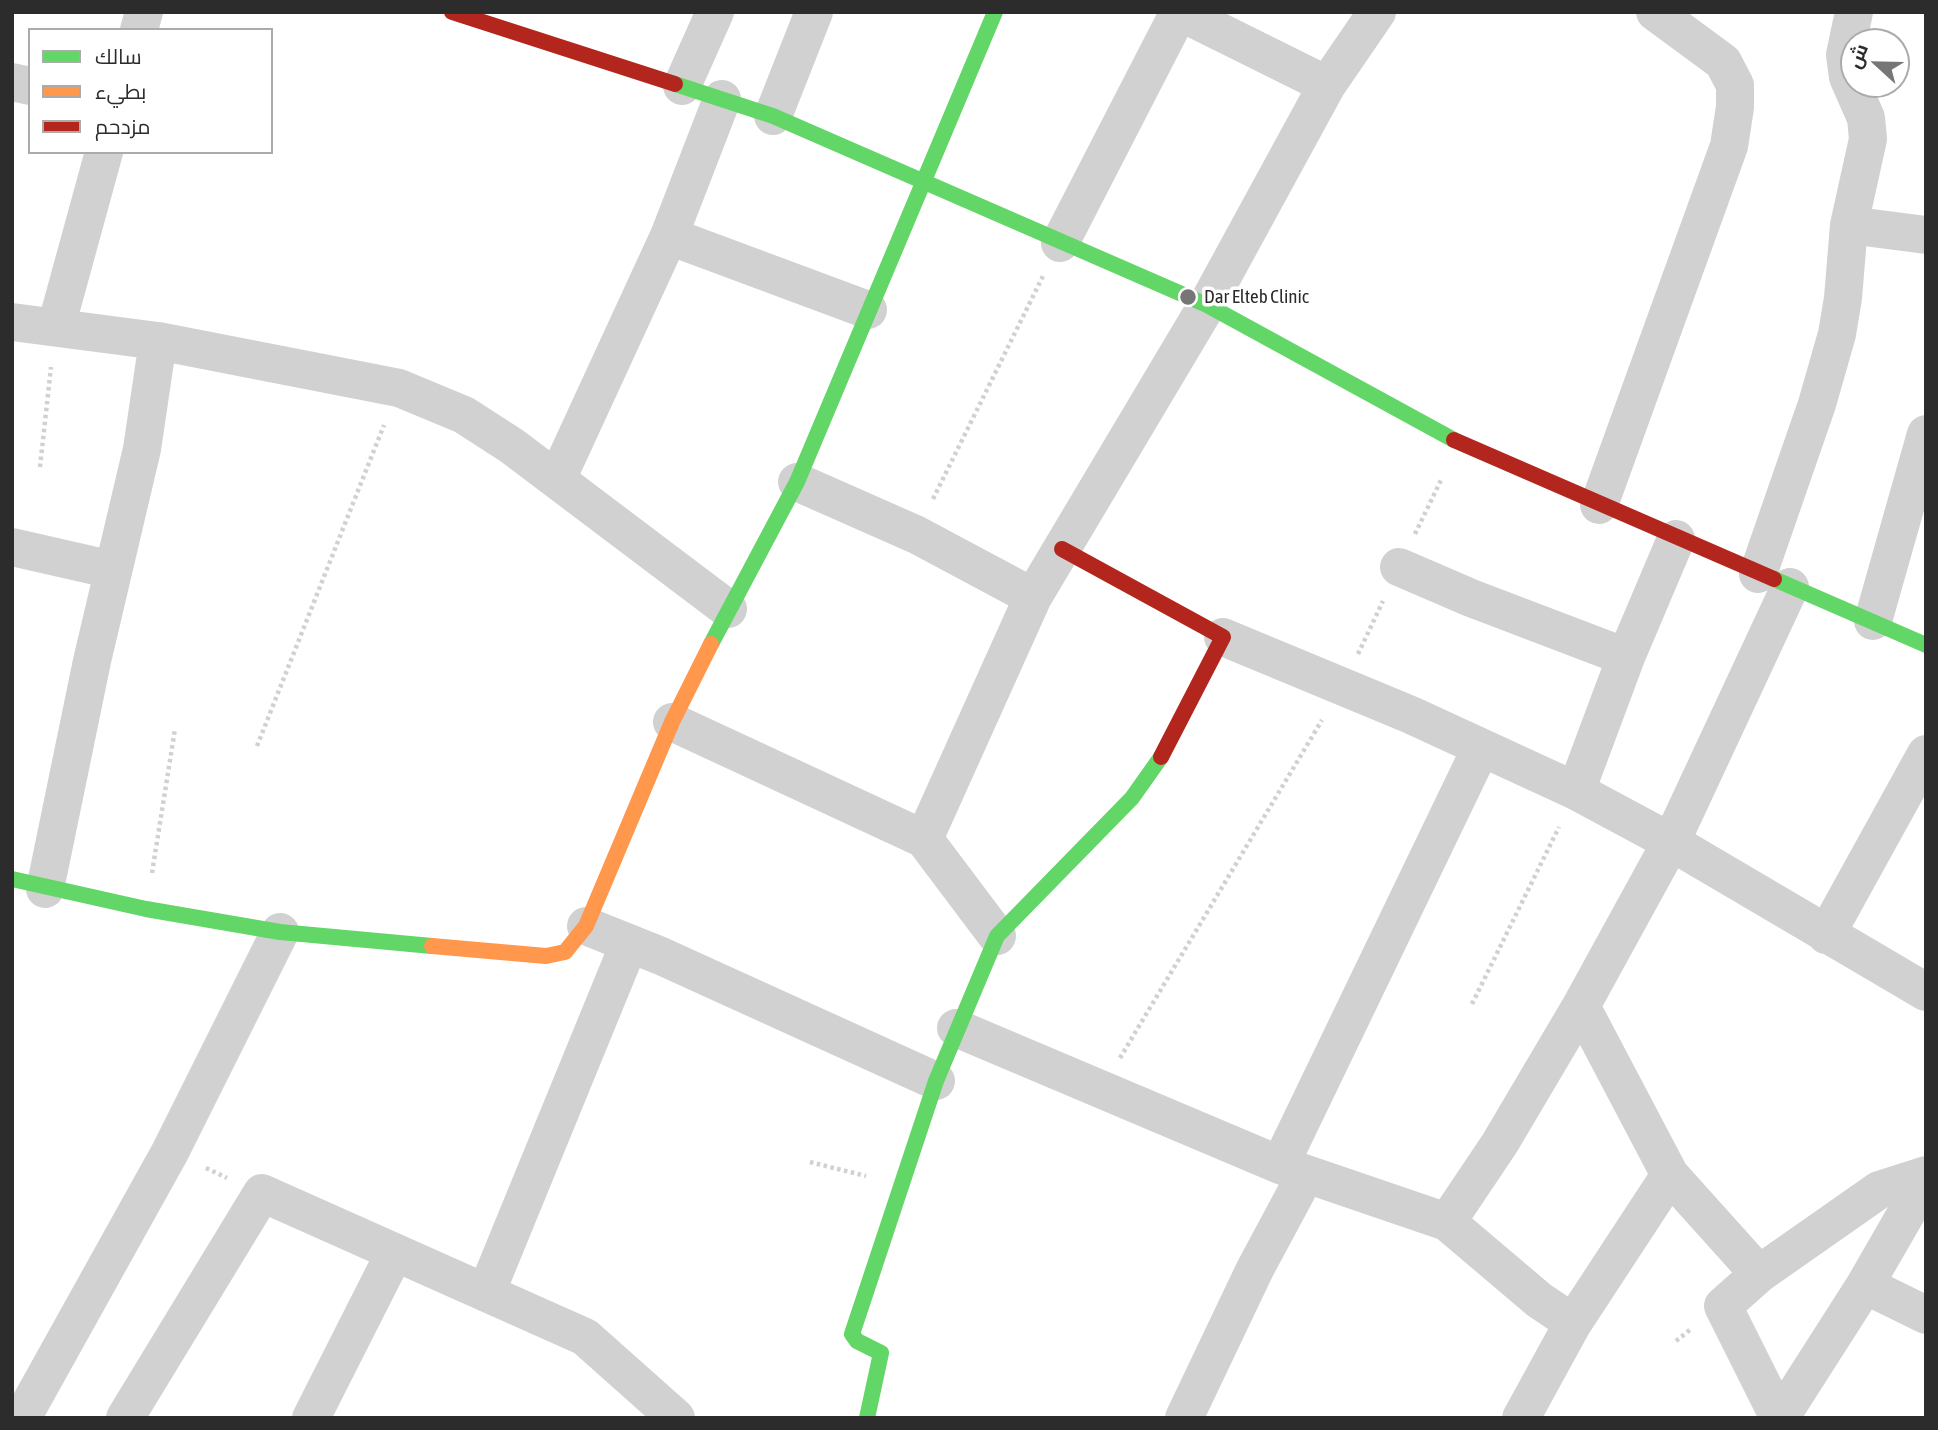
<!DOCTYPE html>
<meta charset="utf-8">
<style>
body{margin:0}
#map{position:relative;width:1938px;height:1430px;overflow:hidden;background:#fff;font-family:"Asap Condensed",Cairo,sans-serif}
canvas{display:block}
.frame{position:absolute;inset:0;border:14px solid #2c2c2c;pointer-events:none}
.legend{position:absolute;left:28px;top:28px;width:245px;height:126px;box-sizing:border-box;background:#fff;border:2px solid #ababab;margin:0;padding:9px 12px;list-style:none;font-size:21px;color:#2c2c2c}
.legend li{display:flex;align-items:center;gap:14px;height:35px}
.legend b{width:35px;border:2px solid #ababab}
.north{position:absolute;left:1840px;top:28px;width:70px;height:70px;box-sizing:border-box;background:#fff;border:2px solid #ababab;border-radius:50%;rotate:292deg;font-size:19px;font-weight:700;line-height:28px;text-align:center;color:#2c2c2c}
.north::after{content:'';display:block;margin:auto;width:24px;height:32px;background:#767676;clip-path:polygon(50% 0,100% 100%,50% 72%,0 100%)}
</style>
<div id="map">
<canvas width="1938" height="1430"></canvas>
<div class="frame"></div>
<ul class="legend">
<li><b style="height:9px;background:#63d668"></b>سالك</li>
<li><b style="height:9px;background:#ff974d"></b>بطيء</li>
<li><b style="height:9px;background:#b3261e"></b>مزدحم</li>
</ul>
<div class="north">ش</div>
</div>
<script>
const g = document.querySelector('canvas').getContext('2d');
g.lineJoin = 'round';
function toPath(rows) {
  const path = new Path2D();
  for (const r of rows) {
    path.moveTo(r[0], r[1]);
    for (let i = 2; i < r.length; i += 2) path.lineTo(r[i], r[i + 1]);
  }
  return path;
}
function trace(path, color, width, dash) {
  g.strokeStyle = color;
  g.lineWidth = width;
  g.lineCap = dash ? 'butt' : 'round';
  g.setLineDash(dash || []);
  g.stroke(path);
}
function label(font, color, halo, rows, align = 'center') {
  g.font = font + ' "Asap Condensed",sans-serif';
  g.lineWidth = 7;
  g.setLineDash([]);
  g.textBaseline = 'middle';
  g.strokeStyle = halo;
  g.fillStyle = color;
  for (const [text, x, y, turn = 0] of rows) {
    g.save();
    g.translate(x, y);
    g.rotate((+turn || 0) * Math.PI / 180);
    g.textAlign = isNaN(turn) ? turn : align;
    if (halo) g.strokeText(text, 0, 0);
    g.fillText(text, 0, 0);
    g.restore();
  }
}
const path = toPath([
 [40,467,51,367],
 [933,499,1044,274],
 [1415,534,1442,478],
 [1358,654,1383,601],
 [257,746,384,425],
 [152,873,175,729],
 [1472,1004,1559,827],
 [1120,1058,1322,720],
 [810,1162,866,1176],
 [206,1168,227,1178],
 [1676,1341,1691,1329]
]);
const street = toPath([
 [1180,12,1327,85],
 [139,30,144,12],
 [12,82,30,86],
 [682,86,715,12],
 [773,116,814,12],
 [1849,225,1926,235],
 [669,236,868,310],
 [1060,243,1179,12],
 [12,322,158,341,399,388,464,415,512,446,728,609],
 [56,327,104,152],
 [557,479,669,236,722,99],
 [797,482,917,535,1033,597],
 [1599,505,1729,146,1735,107,1735,85,1723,62,1655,12],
 [12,547,113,570],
 [1399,567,1471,598,1626,657],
 [1758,574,1817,404,1837,334,1843,298,1849,225,1868,139,1866,118,1848,77,1845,55,1854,12],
 [1873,621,1926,434],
 [1223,637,1411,715,1576,791,1671,842,1926,992],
 [672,722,924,839,997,936],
 [1576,791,1626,657,1676,539],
 [924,839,1033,597,1207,305,1327,85,1377,12],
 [45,889,92,661,142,449,158,341],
 [586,926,661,956,936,1081],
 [1826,935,1926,754],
 [1581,1006,1670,1175,1759,1274],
 [956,1028,1280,1165,1447,1222,1539,1300,1573,1323],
 [1280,1165,1480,750],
 [1447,1222,1500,1143,1581,1006,1671,842,1790,587],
 [1865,1285,1926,1315],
 [486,1293,629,944],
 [22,1418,170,1152,280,932],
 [125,1418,262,1193,585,1337,676,1418],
 [311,1418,394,1254],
 [1184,1418,1255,1269,1306,1174],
 [1521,1418,1573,1323,1670,1175],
 [1779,1418,1723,1306,1759,1274,1879,1190,1926,1175],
 [1780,1418,1865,1285,1926,1179]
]);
const fast = toPath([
 [675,84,773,116,1207,305,1454,440],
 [1774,579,1926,645],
 [711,644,797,482,995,12],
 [12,879,146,909,280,932,432,946],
 [867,1418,881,1353,857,1341,852,1334,936,1081,997,936,1132,798,1161,757]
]);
const slow = toPath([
 [432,946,546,956,565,952,586,926,672,722,711,644]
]);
const jam = toPath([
 [452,12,675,84],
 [1454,440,1774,579],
 [1062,549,1223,637,1161,757]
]);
const markers = [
 [1188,297,9,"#767676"]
];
const poiNames = [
 ["Dar Elteb Clinic",1204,297]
];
trace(path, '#d1d1d1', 4.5, [3.5, 3.5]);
trace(street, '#d1d1d1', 38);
trace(fast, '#63d668', 16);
trace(slow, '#ff974d', 16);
trace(jam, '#b3261e', 16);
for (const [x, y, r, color] of markers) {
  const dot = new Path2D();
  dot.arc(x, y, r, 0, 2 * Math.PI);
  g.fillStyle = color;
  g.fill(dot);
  trace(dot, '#fff', 2.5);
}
label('19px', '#2c2c2c', '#fff', poiNames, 'left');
</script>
